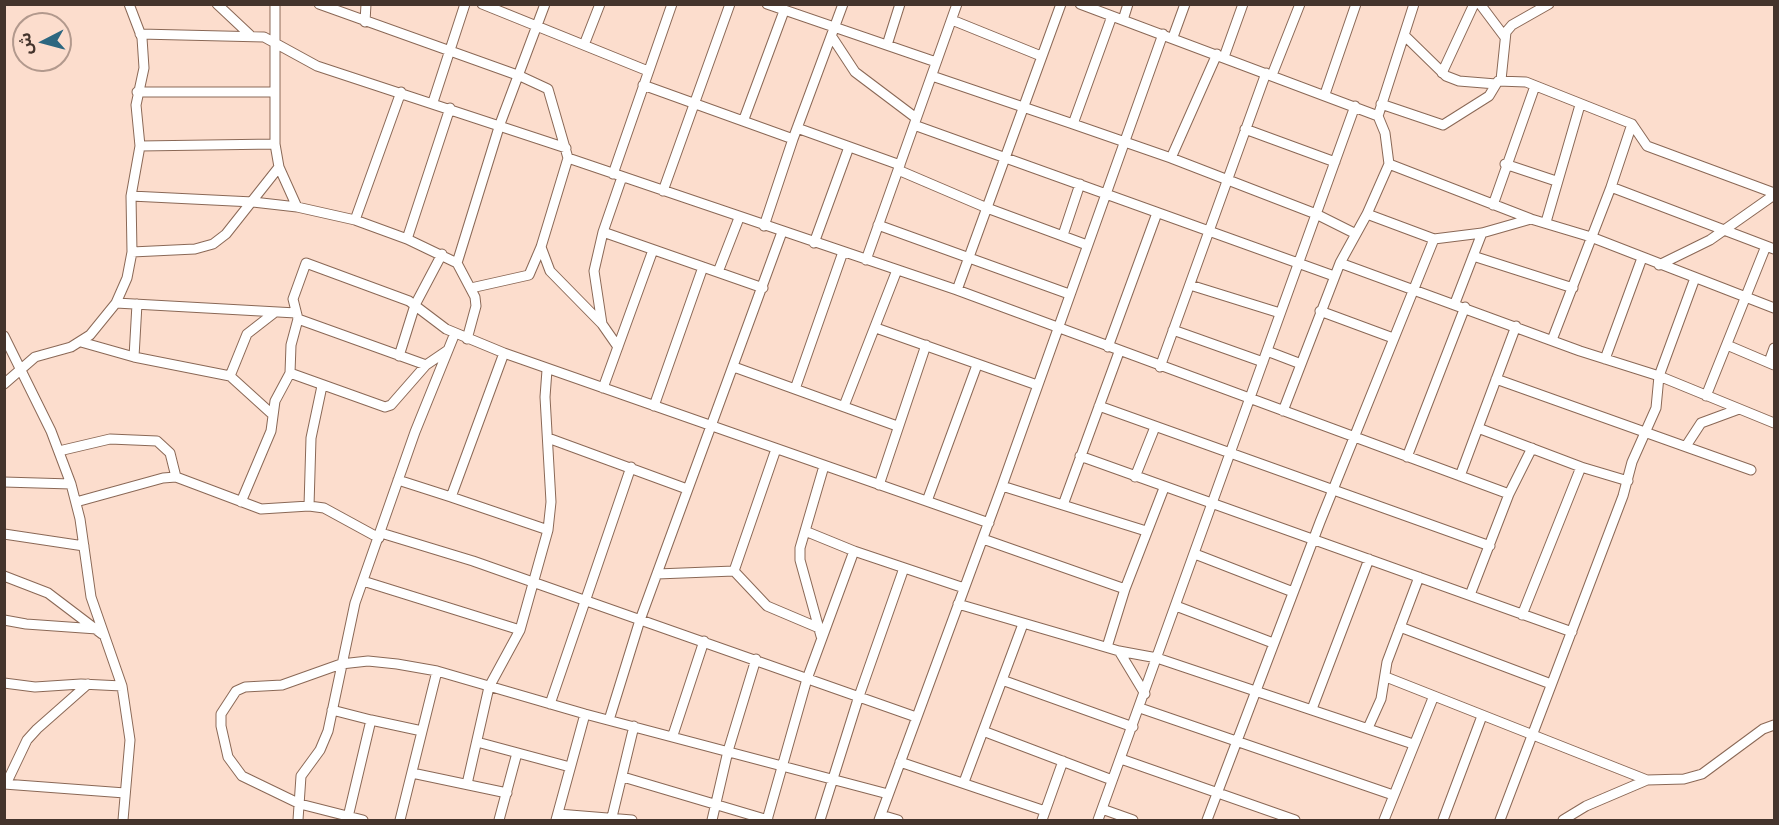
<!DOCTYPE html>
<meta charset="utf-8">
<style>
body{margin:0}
#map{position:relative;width:1779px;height:825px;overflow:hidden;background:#fcddcd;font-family:Montserrat,"Noto Sans Arabic",sans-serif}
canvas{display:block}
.frame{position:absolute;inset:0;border:6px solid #44342c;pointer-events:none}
.north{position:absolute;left:12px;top:12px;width:60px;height:60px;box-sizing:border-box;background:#fcddcd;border:2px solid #b2998d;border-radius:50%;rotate:264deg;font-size:16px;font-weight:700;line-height:24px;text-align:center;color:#44342c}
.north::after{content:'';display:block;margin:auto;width:21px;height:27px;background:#2d6780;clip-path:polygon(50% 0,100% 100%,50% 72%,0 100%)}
</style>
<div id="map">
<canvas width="1779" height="825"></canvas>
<div class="frame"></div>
<div class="north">ش</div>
</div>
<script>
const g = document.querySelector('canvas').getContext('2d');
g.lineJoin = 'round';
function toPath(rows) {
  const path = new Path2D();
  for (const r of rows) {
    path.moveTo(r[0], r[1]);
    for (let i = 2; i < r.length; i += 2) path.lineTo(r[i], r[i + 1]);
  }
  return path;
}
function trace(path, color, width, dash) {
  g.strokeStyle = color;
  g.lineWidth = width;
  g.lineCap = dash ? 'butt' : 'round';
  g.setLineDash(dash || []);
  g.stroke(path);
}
const minor = toPath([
 [217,4,250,35],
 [275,4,275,144,279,167,297,207],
 [319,4,520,76,548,89,568,158,541,247,529,275,471,288],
 [482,4,648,71],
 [767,4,936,62],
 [1080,4,1378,116],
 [1414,4,1378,116,1385,133,1389,164,1367,214,1434,239],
 [1480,4,1504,36],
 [952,20,1041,56],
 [1123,20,1128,4],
 [365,22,366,4],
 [140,34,264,37,317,66,566,148],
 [1404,35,1446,76,1459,81,1496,84],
 [832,37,855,72,916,118],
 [1173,37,1185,4],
 [584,45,600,4],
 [887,45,900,4],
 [1224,57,1243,4],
 [1442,73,1474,4],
 [1272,75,1300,4],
 [932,76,1073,124,1112,16],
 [1501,80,1506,32,1512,25,1549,4],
 [643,85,793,139],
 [137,92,274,92],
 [1325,94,1356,4],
 [433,102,465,4],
 [1381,104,1443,125,1489,96,1498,81,1526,82,1632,124,1647,146,1774,193],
 [744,119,784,11],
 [1073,124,1171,158,1217,54],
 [914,125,1334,276],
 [797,128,900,165],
 [1245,129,1335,162],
 [140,146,275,144],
 [568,158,957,290,1509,494],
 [1171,158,1316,214,1354,233],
 [1389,164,1531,219,1591,237,1774,308],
 [1505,164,1556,181],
 [898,170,987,208,1087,245],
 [613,174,672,4],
 [1611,187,1632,124],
 [663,191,730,4],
 [131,196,253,202,297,207,355,220,407,239,457,263,475,297,476,306,467,339],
 [1493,205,1535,86],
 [355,220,401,92],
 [1546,222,1580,105],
 [878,225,1069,294],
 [764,226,793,139,843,4],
 [603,232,763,288],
 [1063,235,1080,184],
 [407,239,450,108],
 [814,243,849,147],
 [541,247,550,271,602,324,618,347],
 [132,252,195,249,213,244,226,234,279,167],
 [1473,256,1573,288],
 [866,260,957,4],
 [457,263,500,124,545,4],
 [1340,263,1580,351,1659,376,1774,423],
 [1659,265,1710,240,1774,195],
 [718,272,739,218],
 [1190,285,1280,313],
 [957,290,1061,4],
 [116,303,296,313],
 [1455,303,1482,233],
 [1320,311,1393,338],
 [298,319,426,365],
 [602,324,594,271,603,232,622,177],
 [876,328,1037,385],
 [1173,330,1263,362],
 [4,336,51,431,71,484,80,519,91,597,122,686,130,740,123,820],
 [1552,340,1611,187,1774,249],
 [81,342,134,357,230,376,273,415],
 [1727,345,1774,365],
 [1108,347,1157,213],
 [1267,351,1301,364],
 [399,356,415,305,442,254],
 [134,357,137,304],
 [1605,359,1642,258],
 [1769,362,1774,348],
 [734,367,897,426],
 [1160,367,1266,73],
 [290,373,385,407,391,405,426,365,448,350],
 [230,376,247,334,274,313],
 [1496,379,1751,470],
 [4,384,35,357,71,347,90,335,116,303,127,278,132,252,131,196,140,146,136,105,144,68,142,38,129,4],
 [603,388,653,250],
 [795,389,843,252],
 [1706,396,1766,246],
 [654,406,703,267],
 [844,406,897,270],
 [1099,406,1490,546],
 [1283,411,1340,263,1367,214],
 [1478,428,1581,467,1628,481],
 [548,438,687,489],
 [1686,446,1701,423,1739,409],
 [59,451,110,439,157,441,170,453,176,477],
 [1080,456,1572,632],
 [1407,457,1465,307],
 [1460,476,1516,326],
 [1135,477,1155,427],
 [398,480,451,497,504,353],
 [4,482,71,484],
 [879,485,926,345],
 [1002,486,1146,531],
 [451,497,548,530],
 [927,501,977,365],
 [76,502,163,478,176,477,261,509,309,506,324,508,379,538],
 [241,502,271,431,275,401,290,373,291,345,298,319,293,299,306,263,409,301,446,329,504,353,989,523],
 [1063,505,1119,352],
 [309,506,311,438,322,386],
 [381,533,473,561,916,717],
 [4,534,84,546],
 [983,539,1125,589],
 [854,551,964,588],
 [1195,554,1293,592],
 [734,571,776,449],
 [734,571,767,606,819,628],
 [657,574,734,571],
 [4,576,48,593,102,634],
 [363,581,520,630],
 [1470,595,1509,494,1532,448],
 [958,604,1119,651,1157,658,1413,744],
 [1176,606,1273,643],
 [1522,615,1581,467],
 [4,620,26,624,97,629],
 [1400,627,1551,684],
 [821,636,800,560,800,548,824,466],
 [1107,647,1125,589,1164,488],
 [1119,651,1145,694],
 [1386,677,1647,780],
 [1002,680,1133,727],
 [4,683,35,687,81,684,122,686],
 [550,704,631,467],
 [1140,708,1393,795],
 [1312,709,1369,559],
 [332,710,371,720],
 [609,720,640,620,782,232],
 [1368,728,1381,699,1387,662,1419,577],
 [983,731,1112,780],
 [673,735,704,641],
 [477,742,570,767],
 [1121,759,1295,820],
 [900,762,1045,811],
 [412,773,507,793],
 [623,777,768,820],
 [964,782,1023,624],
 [4,784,125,793],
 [6,784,27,740,37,729,88,684],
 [467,784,489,687,520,630,548,530,551,502,545,397,547,370],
 [1102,809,1133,820],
 [558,814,632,820],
 [881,815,898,820],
 [348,817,371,720,422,731],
 [612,817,634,726],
 [298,820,301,776,320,750,328,731,355,603,415,432,455,333],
 [363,820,300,804,242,776,228,757,221,726,221,714,236,691,245,687,282,685,341,664,368,661,397,664,437,671,585,714,888,794],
 [400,820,437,671],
 [499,820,517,753],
 [556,820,585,714],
 [712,820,728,751,756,659],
 [767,820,807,679,854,551,805,531],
 [820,820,858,699,904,568],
 [879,820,1002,486,1163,34],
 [1042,820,1063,761],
 [1098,820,1355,106],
 [1207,820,1320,522,1434,239,1482,233,1531,219],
 [1384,820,1433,698],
 [1443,820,1482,716],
 [1500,820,1623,496,1632,462,1656,408,1659,376,1695,278],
 [1563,820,1586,806,1647,780,1684,779,1702,774,1763,729,1774,725]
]);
trace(minor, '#8a6856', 11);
trace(minor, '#fff', 9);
</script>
